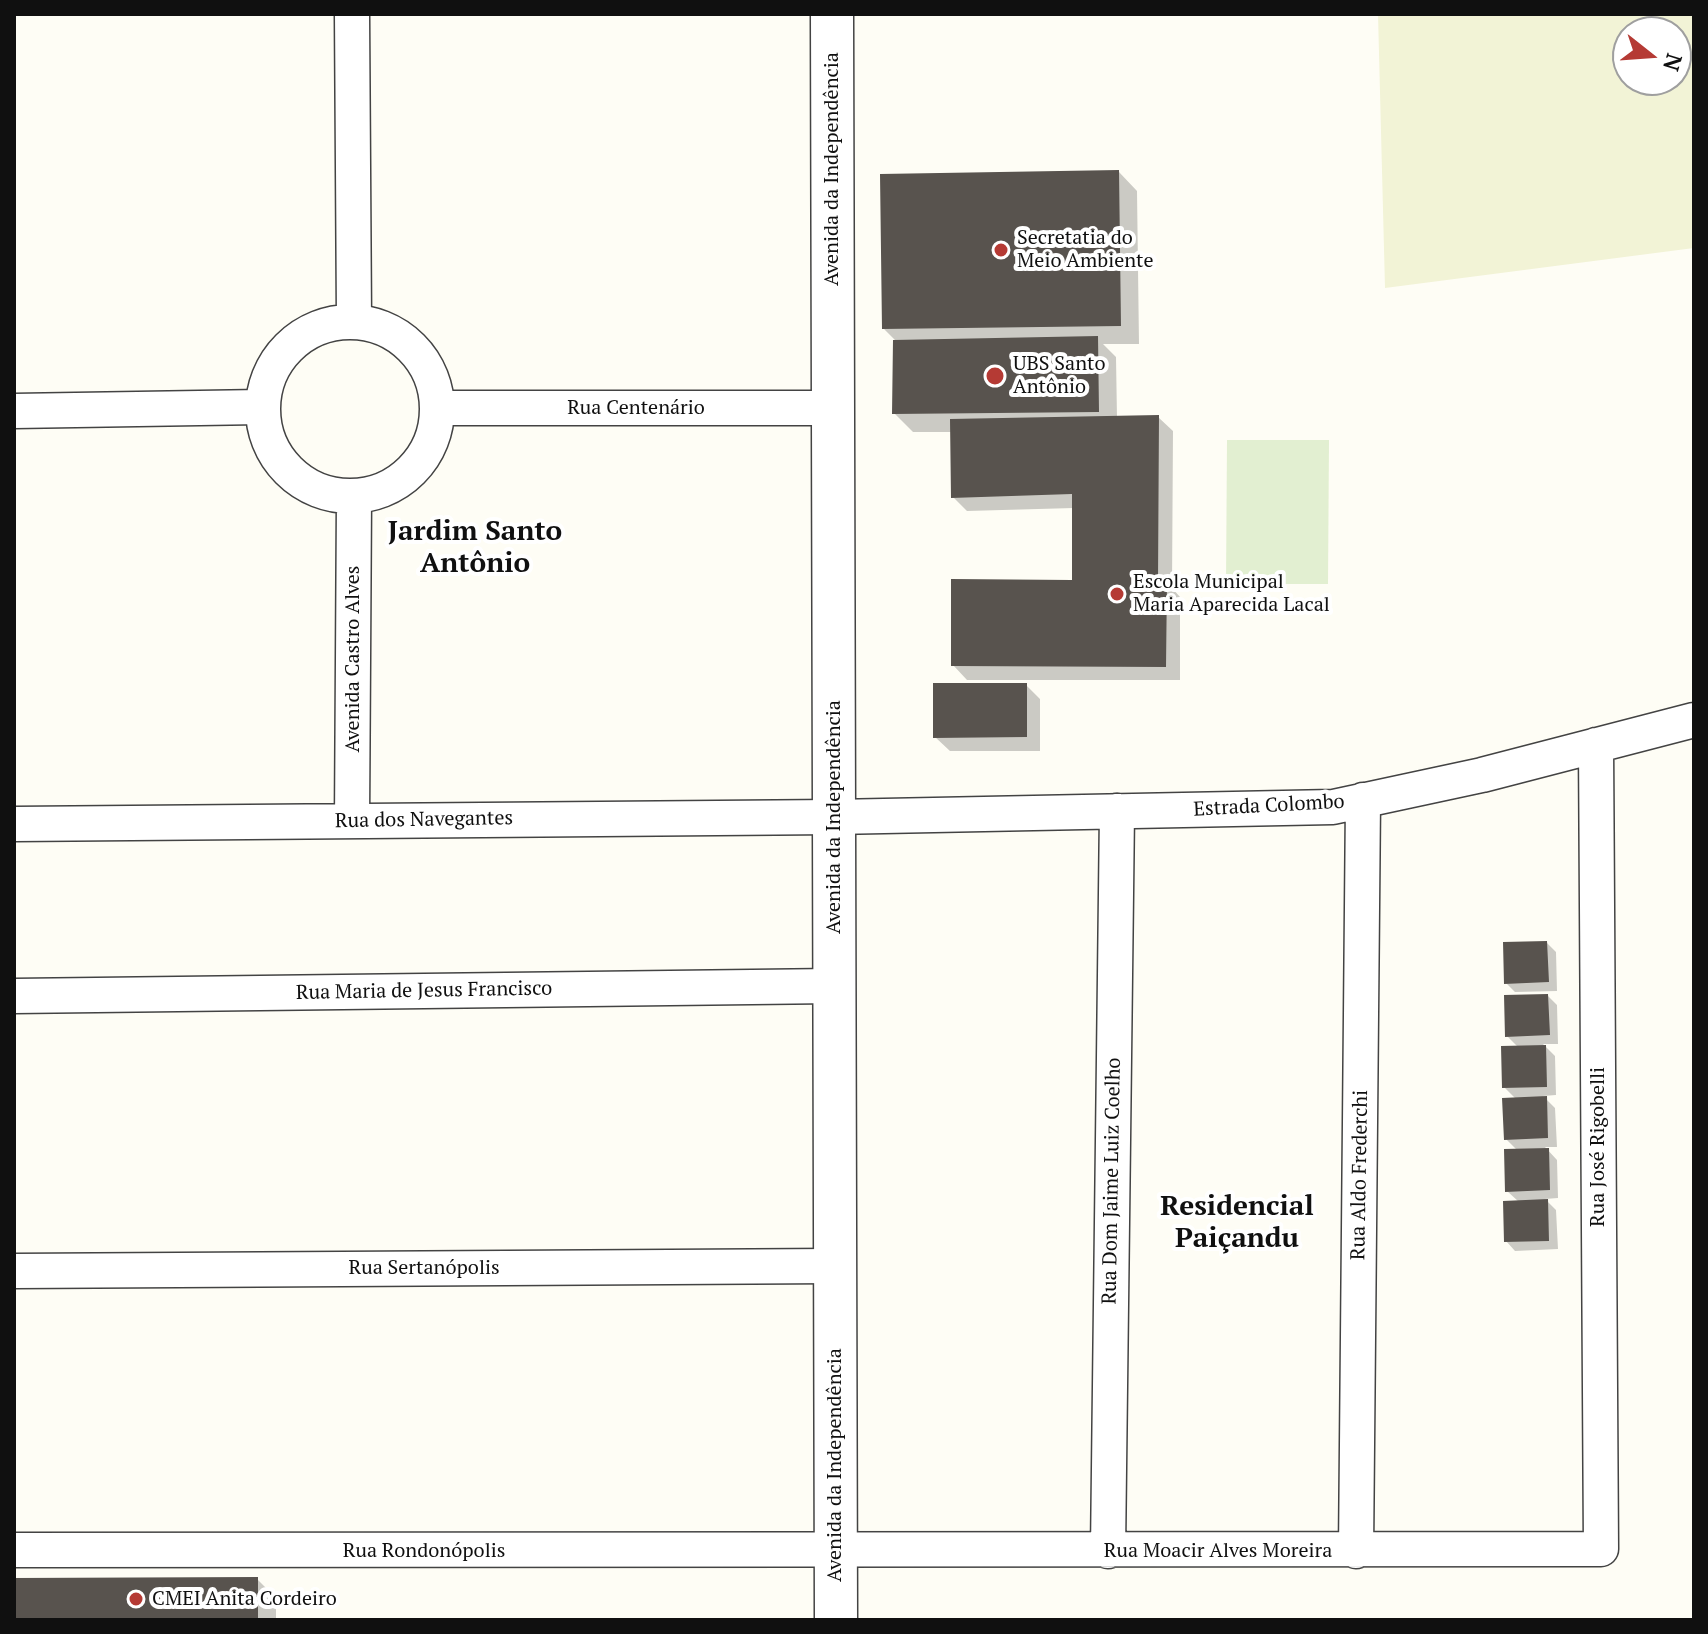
<!DOCTYPE html>
<meta charset="utf-8">
<style>
body{margin:0}
#map{position:relative;width:1708px;height:1634px;overflow:hidden;background:#fefdf5;font-family:"PT Serif",serif}
canvas{display:block}
.frame{position:absolute;inset:0;border:16px solid #101010;pointer-events:none}
.north{position:absolute;left:1612px;top:16px;width:80px;height:80px;box-sizing:border-box;background:#fff;border:2px solid #9f9f9f;border-radius:50%;rotate:107deg;font-size:22px;font-weight:700;line-height:32px;text-align:center;color:#101010}
.north::after{content:'';display:block;margin:auto;width:28px;height:36px;background:#b53a34;clip-path:polygon(50% 0,100% 100%,50% 72%,0 100%)}
</style>
<div id="map">
<canvas width="1708" height="1634"></canvas>
<div class="frame"></div>
<div class="north">N</div>
</div>
<script>
const g = document.querySelector('canvas').getContext('2d');
g.lineJoin = 'round';
function fill(path, color) {
  g.fillStyle = color;
  g.fill(path, 'evenodd');
}
function toPath(rows) {
  const path = new Path2D();
  for (const r of rows) {
    if (r.length === 3) {
      path.moveTo(r[0] + r[2], r[1]);
      path.arc(r[0], r[1], r[2], 0, 2 * Math.PI);
      continue;
    }
    path.moveTo(r[0], r[1]);
    for (let i = 2; i < r.length; i += 2) path.lineTo(r[i], r[i + 1]);
  }
  return path;
}
function trace(path, color, width, dash) {
  g.strokeStyle = color;
  g.lineWidth = width;
  g.lineCap = dash ? 'butt' : 'round';
  g.setLineDash(dash || []);
  g.stroke(path);
}
function label(font, color, halo, rows, align = 'center') {
  g.font = font + ' "PT Serif",serif';
  g.lineWidth = 8;
  g.setLineDash([]);
  g.textBaseline = 'middle';
  g.strokeStyle = halo;
  g.fillStyle = color;
  for (const [text, x, y, turn = 0] of rows) {
    g.save();
    g.translate(x, y);
    g.rotate((+turn || 0) * Math.PI / 180);
    g.textAlign = isNaN(turn) ? turn : align;
    if (halo) g.strokeText(text, 0, 0);
    g.fillText(text, 0, 0);
    g.restore();
  }
}
const farmland = toPath([
 [1378,14,1694,14,1694,248,1385,288],
 [1628,32,1676,32,1676,80,1628,80]
]);
const pitch = toPath([
 [1227,440,1329,440,1328,584,1226,584]
]);
const shadow = toPath([
 [1119,172,1137,191,1139,344,1103,344,1116,357,1117,418,1158,417,1173,431,1172,588,1180,597,1180,680,967,680,953,665,1074,582,1074,508,967,511,953,497,952,432,913,432,894,413,895,340,884,329],
 [1026,685,1040,699,1040,751,950,751,935,737],
 [1547,943,1556,952,1557,991,1515,992,1506,983],
 [1548,996,1557,1005,1558,1044,1543,1044,1555,1056,1556,1095,1543,1096,1555,1108,1557,1147,1545,1147,1557,1160,1558,1198,1545,1199,1556,1210,1558,1249,1515,1251,1506,1241,1519,1202,1507,1191,1518,1151,1506,1139,1516,1099,1504,1087,1518,1047,1507,1036],
 [257,1579,276,1598,276,1620,14,1620,14,1580]
]);
const building = toPath([
 [1119,170,1121,326,882,329,880,174],
 [1098,336,1099,412,892,414,893,340],
 [1159,415,1158,581,1167,580,1166,667,951,666,951,579,1072,580,1072,494,951,498,950,419],
 [933,683,1027,683,1027,737,933,738],
 [1547,941,1549,982,1504,984,1503,942],
 [1548,994,1550,1035,1505,1037,1504,995],
 [1546,1045,1547,1087,1502,1088,1501,1046],
 [1547,1096,1548,1138,1504,1140,1502,1098],
 [1549,1148,1550,1190,1505,1192,1504,1149],
 [1548,1199,1549,1241,1504,1242,1503,1201],
 [258,1577,258,1620,14,1620,14,1578]
]);
const minor = toPath([
 [352,14,354,321],
 [350,409,87],
 [439,408,833,408],
 [14,411,261,407],
 [352,821,354,497],
 [14,824,834,817,1333,807,1482,775,1694,720],
 [14,996,834,986],
 [14,1271,834,1266],
 [14,1550,1601,1549,1596,745],
 [1108,1551,1117,811],
 [1356,1551,1363,800]
]);
const tertiary = toPath([
 [832,14,836,1620]
]);
const markers = [
 [1001,250,8,"#b53a34"],
 [995,376,10,"#b53a34"],
 [1117,594,8,"#b53a34"],
 [136,1599,8,"#b53a34"]
];
const streetNames = [
 ["Avenida da Independência",832,169,-90],
 ["Rua Centenário",636,408],
 ["Avenida Castro Alves",353,659,-90],
 ["Estrada Colombo",1269,806,-3],
 ["Avenida da Independência",834,817,-90],
 ["Rua dos Navegantes",424,820,-1],
 ["Rua Maria de Jesus Francisco",424,991,-1],
 ["Rua José Rigobelli",1598,1147,-90],
 ["Rua Aldo Frederchi",1360,1175,-89],
 ["Rua Dom Jaime Luiz Coelho",1112,1181,-89],
 ["Rua Sertanópolis",424,1268],
 ["Avenida da Independência",835,1465,-90],
 ["Rua Rondonópolis",424,1551],
 ["Rua Moacir Alves Moreira",1218,1551]
];
const poiNames = [
 ["Secretatia do",1017,238],
 ["Meio Ambiente",1017,261],
 ["UBS Santo",1013,364],
 ["Antônio",1013,387],
 ["Escola Municipal",1133,582],
 ["Maria Aparecida Lacal",1133,605],
 ["CMEI Anita Cordeiro",152,1599]
];
const districtNames = [
 ["Jardim Santo",475,532],
 ["Antônio",475,564],
 ["Residencial",1237,1207],
 ["Paiçandu",1237,1239]
];
fill(farmland, '#f2f3d6');
fill(pitch, '#e2efd1');
fill(shadow, '#0003');
fill(building, '#58534e');
trace(minor, '#434343', 37);
trace(tertiary, '#434343', 45);
trace(minor, '#fff', 34);
trace(tertiary, '#fff', 42);
for (const [x, y, r, color] of markers) {
  const dot = new Path2D();
  dot.arc(x, y, r, 0, 2 * Math.PI);
  g.fillStyle = color;
  g.fill(dot);
  trace(dot, '#fff', 3);
}
label('20px', '#101010', '#fff', streetNames);
label('20px', '#101010', '#fff', poiNames, 'left');
label('bold 28px', '#101010', '#fff', districtNames);
</script>
